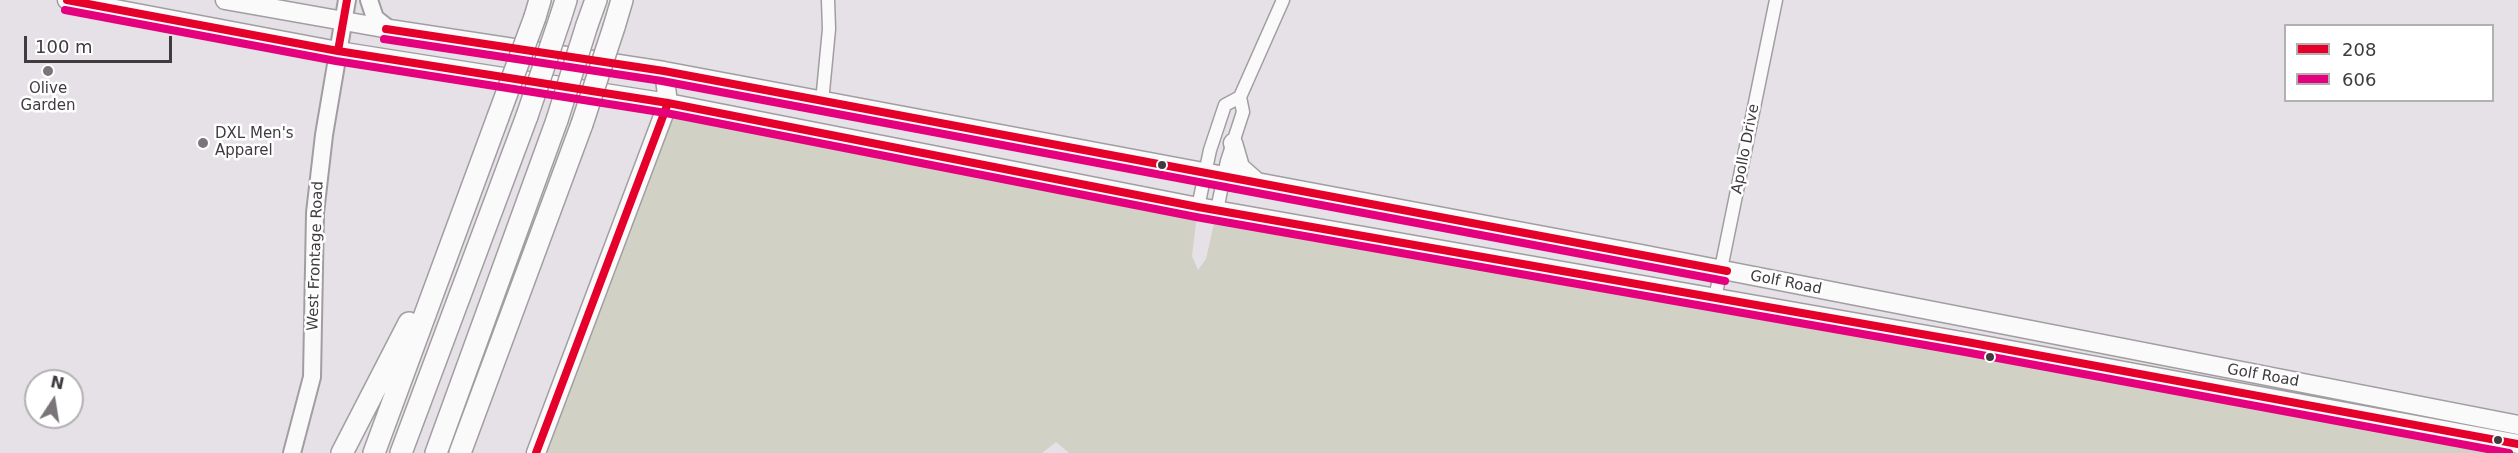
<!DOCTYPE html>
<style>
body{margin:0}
#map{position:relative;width:2518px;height:453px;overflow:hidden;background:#e6e1e6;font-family:"DejaVu Sans",sans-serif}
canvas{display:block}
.legend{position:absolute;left:2284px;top:24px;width:210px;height:78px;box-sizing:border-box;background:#fff;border:2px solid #b2b1b2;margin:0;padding:8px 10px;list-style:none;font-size:18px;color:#3f3b3f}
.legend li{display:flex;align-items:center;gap:12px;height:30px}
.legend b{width:30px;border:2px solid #b2b1b2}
.north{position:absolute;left:24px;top:369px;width:60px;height:60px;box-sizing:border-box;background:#fff;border:2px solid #b2b1b2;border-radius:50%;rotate:12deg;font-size:16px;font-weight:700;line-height:24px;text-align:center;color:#3f3b3f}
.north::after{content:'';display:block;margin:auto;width:21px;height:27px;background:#797579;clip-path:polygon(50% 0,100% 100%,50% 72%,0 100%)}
.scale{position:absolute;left:24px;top:36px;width:148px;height:27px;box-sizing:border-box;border:3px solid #3f3b3f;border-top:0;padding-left:8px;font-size:18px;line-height:21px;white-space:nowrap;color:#3f3b3f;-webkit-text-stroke:4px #fff;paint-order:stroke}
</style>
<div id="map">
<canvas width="2518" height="453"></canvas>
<ul class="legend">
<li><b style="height:8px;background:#e4002b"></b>208</li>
<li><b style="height:8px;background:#e5007d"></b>606</li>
</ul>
<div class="north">N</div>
<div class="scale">100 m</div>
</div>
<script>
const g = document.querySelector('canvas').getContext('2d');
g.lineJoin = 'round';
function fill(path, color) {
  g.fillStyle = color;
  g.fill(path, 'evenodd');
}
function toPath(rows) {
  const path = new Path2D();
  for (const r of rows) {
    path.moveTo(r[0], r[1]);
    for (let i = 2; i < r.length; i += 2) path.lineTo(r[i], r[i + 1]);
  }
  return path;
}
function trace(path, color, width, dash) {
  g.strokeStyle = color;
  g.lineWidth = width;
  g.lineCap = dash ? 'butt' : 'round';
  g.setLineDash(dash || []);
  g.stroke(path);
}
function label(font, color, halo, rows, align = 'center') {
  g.font = font + ' "DejaVu Sans",sans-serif';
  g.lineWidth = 5;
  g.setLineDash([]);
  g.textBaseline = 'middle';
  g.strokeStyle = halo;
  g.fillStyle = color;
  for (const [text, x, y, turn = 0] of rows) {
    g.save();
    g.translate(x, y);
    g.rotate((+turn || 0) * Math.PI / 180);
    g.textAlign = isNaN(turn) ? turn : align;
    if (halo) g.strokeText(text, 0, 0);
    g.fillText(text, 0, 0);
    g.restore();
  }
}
const green = toPath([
 [668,103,1198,207,1192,256,1198,270,1206,259,1217,210,2518,444,2518,453,1069,453,1056,442,1042,453,537,453]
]);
const street = toPath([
 [822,102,829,29,828,0],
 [1198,207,1210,150,1225,105,1240,97],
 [1217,210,1227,161,1243,112,1240,97,1283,0],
 [1715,298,1776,0]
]);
const secondary = toPath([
 [369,0,375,18,389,29],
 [292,453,312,377,315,213,324,135,347,0]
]);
const primary = toPath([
 [67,0,338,51,668,103,1198,207,1967,342,2518,444],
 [225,0,389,29,664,71,1641,254,2518,425],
 [1233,143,1240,167,1257,182],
 [536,453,668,103,664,71]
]);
const highway = toPath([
 [535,17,540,0],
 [560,19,566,0],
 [587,25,596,0],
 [614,27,622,0],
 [342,453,409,323],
 [374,453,498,117],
 [401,453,527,116],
 [436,453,557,120],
 [460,453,582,124]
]);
const highwayBridge = toPath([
 [527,116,560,19],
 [498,117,535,17],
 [557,120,587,25],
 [582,124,614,27]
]);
const bus1 = toPath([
 [67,0,338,51,668,103,1198,207,1967,342,2518,444],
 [386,29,664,71,1727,271],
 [338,51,347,0],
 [536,453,668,103]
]);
const bus2 = toPath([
 [65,10,336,61,666,113,1196,217,1965,352,2509,453],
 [384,39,662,81,1725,281]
]);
const markers = [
 [48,71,6,"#797579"],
 [203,143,6,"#797579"],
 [1162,165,5,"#3f3b3f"],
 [1990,357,5,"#3f3b3f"],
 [2498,440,5,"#3f3b3f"]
];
const poiNames = [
 ["Olive",48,89],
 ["Garden",48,106],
 ["DXL Men's",215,134,"left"],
 ["Apparel",215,151,"left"]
];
const streetNames = [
 ["Apollo Drive",1746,149,-79],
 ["West Frontage Road",316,256,-88],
 ["Golf Road",1786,283,11],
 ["Golf Road",2263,376,10]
];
fill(green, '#d2d1c5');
trace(street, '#a19ea1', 15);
trace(secondary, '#a19ea1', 20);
trace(primary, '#a19ea1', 21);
trace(highway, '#a19ea1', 24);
trace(street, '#fbfafb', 12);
trace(secondary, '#fbfafb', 16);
trace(primary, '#fbfafb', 18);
trace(highway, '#fbfafb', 21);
trace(highwayBridge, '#a19ea1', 24, []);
trace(highwayBridge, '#fbfafb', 21);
trace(bus1, '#e4002b', 8);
trace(bus2, '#e5007d', 8);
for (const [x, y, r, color] of markers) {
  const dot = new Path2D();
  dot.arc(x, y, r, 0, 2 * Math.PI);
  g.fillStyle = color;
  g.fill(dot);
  trace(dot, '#fff', 2);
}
label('15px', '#3f3b3f', '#fff', poiNames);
label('15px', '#3f3b3f', '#fff', streetNames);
</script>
